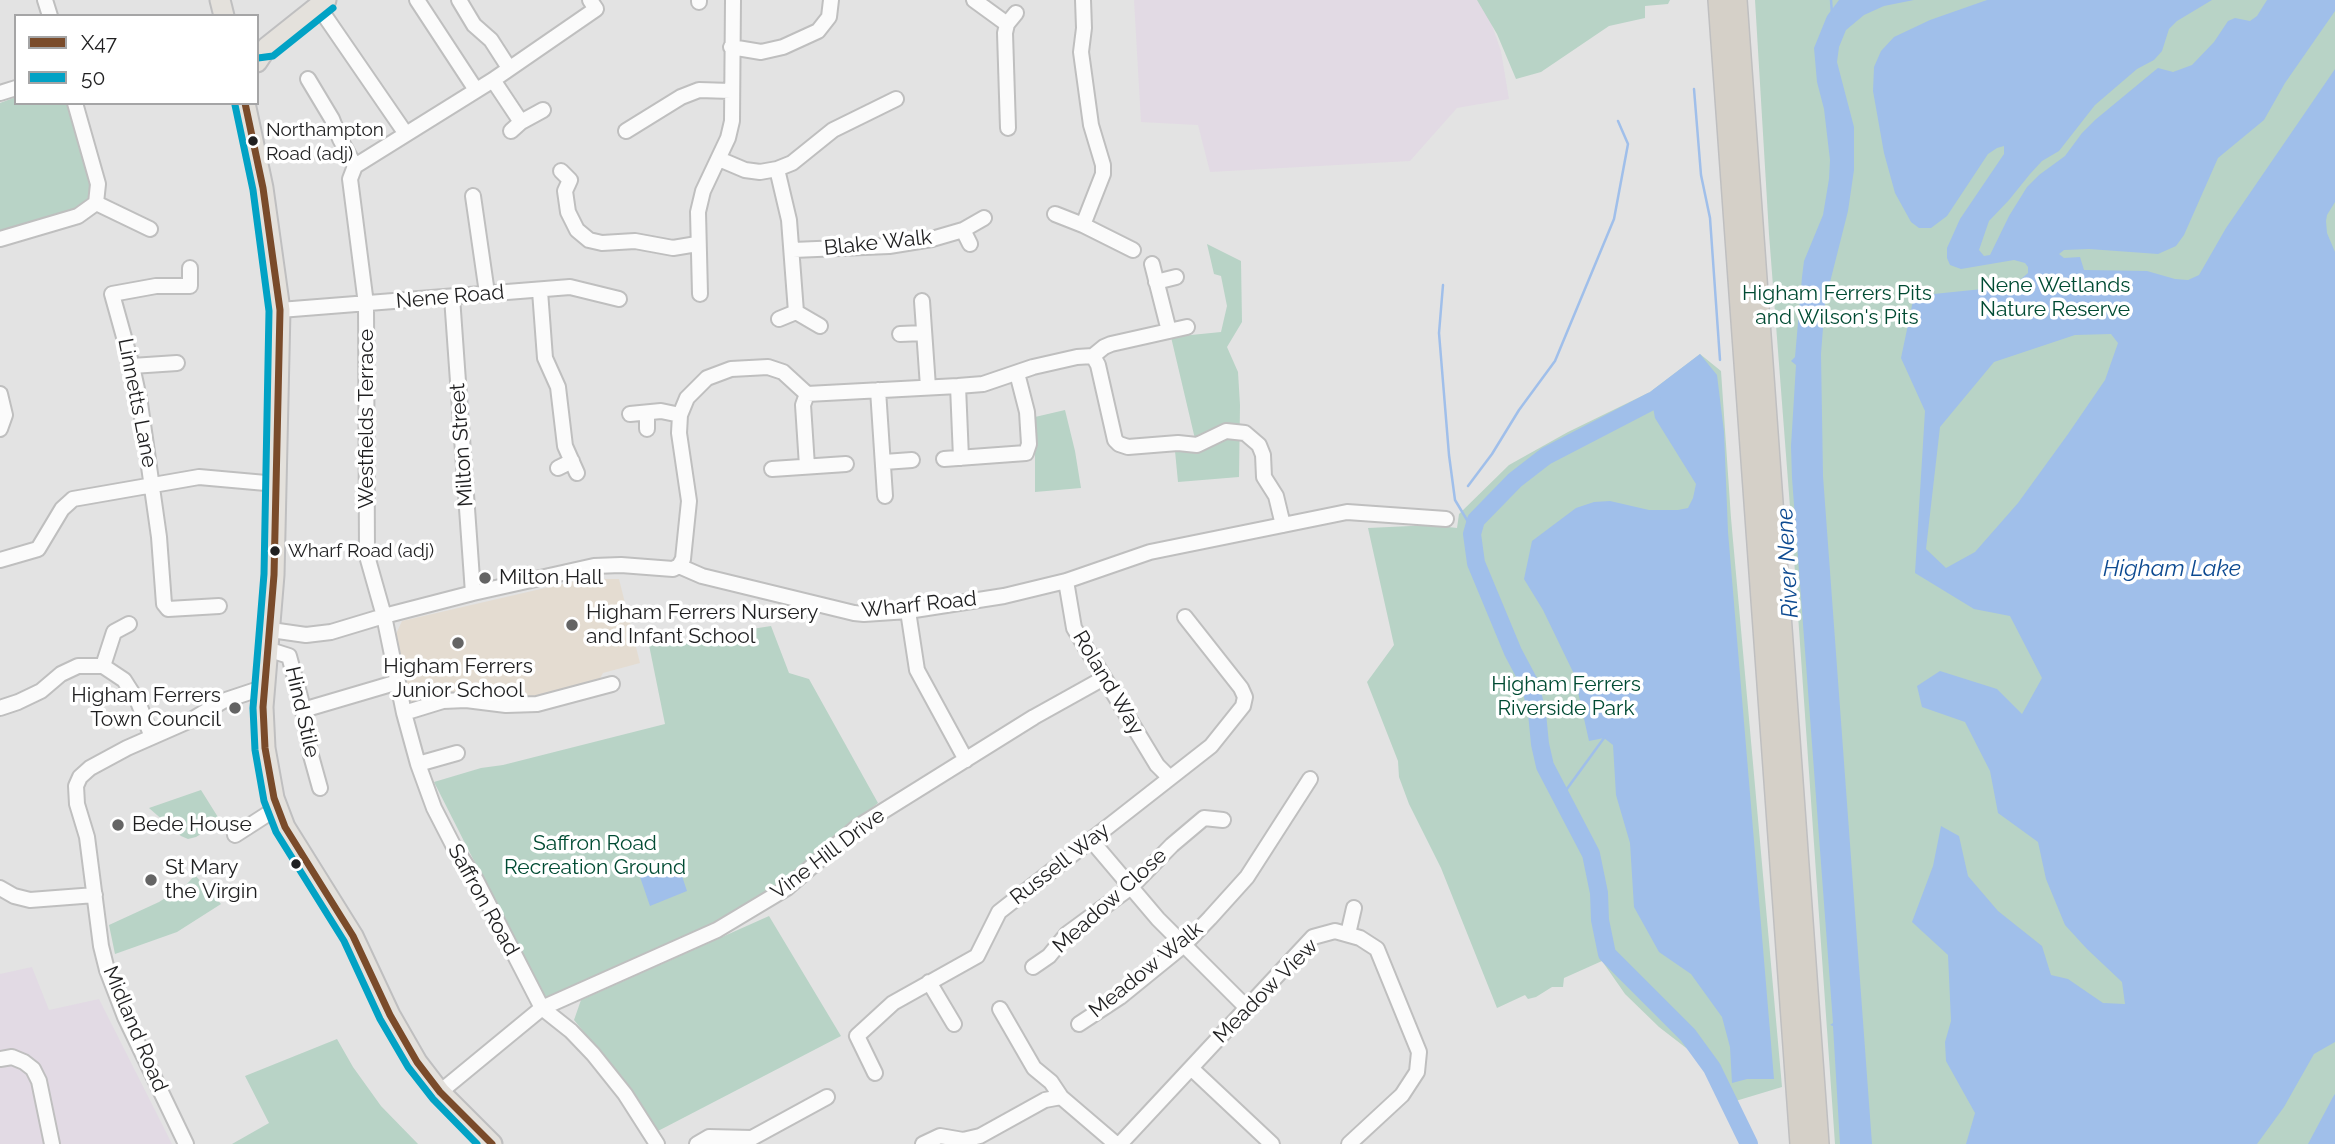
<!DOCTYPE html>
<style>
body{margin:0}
#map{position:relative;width:2335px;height:1144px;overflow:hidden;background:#e3e3e3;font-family:Raleway,sans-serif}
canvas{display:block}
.legend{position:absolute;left:14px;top:14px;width:245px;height:91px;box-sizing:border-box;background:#fff;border:2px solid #a5a5a6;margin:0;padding:9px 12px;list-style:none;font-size:21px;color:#1f1f20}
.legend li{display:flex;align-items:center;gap:14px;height:35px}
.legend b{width:35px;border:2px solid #a5a5a6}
</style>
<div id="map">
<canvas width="2335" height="1144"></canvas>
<ul class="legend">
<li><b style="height:9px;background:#7a4b2a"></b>X47</li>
<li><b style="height:9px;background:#02a2c5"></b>50</li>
</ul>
</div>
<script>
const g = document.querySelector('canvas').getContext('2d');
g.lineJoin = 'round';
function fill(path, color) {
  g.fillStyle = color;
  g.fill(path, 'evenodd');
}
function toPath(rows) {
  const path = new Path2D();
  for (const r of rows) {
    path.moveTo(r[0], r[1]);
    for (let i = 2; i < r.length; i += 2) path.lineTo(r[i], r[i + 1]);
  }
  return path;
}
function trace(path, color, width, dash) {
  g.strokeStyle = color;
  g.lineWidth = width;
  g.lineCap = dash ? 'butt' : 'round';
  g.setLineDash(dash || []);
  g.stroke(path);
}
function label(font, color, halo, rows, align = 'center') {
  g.font = font + ' Raleway,sans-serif';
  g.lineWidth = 7;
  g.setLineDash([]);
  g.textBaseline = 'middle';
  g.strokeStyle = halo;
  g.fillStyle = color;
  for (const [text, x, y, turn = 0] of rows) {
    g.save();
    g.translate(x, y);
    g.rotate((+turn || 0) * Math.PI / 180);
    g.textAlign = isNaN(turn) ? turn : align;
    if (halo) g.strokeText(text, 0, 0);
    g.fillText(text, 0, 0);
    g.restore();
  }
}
const industrial = toPath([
 [1134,0,1478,0,1489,17,1501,51,1509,99,1457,108,1410,161,1210,172,1198,125,1141,122],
 [32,967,49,1010,99,999,172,1144,0,1144,0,974]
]);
const education = toPath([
 [584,579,619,579,640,663,603,673,599,680,534,697,505,701,413,707,396,634,402,621]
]);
const green = toPath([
 [1477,0,1670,0,1668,4,1645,6,1645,18,1609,26,1541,72,1516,79,1497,34],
 [1755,0,2335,0,2335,1144,1835,1144,1795,572,1769,234],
 [16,97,16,103,69,103,91,184,91,201,77,210,0,233,0,103],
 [1207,244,1241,261,1242,322,1227,347,1238,372,1240,405,1239,477,1178,482,1175,451,1195,439,1171,337,1221,332,1227,306,1221,276,1214,274],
 [1700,354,1721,371,1731,518,1782,1087,1729,1103,1712,1068,1659,1027,1625,994,1602,961,1564,978,1563,987,1552,987,1536,997,1528,999,1525,995,1497,1008,1441,868,1409,804,1399,777,1398,761,1367,682,1394,645,1368,528,1432,525,1457,528,1459,514,1509,465,1568,432,1650,392],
 [1065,410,1075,451,1081,488,1035,492,1035,417],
 [771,626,789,673,809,679,878,803,740,914,544,999,434,782,481,768,503,765,665,724,649,645],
 [201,790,221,822,196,837,188,839,181,836,149,808],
 [195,875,221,904,177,932,115,954,109,925,159,902,187,884],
 [769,916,841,1036,658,1131,609,1063,574,1020,581,1000],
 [337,1039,353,1067,381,1106,418,1144,232,1144,269,1123,245,1076]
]);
const water = toPath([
 [1839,0,1914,0,1884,6,1864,15,1846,30,1839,47,1837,62,1854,127,1854,170,1848,211,1825,302,1821,354,1823,476,1872,1144,1840,1144,1833,1026,1830,1025,1833,1023,1792,478,1791,446,1796,365,1791,361,1795,357,1802,277,1804,261,1823,215,1829,179,1830,160,1824,109,1817,82,1814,48,1827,16],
 [1987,0,2212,0,2177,21,2169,29,2162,51,2154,60,2137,69,2095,105,2059,151,2042,161,2030,174,2009,200,1989,221,1979,250,1984,256,1990,255,2009,216,2027,187,2039,175,2065,156,2082,133,2095,120,2153,72,2158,68,2173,72,2192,65,2214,42,2228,21,2235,18,2250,21,2257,16,2267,0,2335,0,2335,11,2285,83,2264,120,2218,158,2184,235,2176,246,2158,254,2089,249,2064,250,2059,254,2064,258,2080,257,2084,270,2147,271,2175,279,2188,280,2199,275,2226,228,2335,69,2335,202,2327,215,2326,221,2327,233,2335,252,2335,1042,2314,1054,2284,1107,2257,1144,1966,1144,1975,1113,1946,1061,1945,1042,1951,1021,1948,955,1912,922,1933,866,1941,826,1959,836,1968,876,1998,911,2042,946,2051,975,2068,979,2103,1003,2125,1004,2122,982,2087,949,2065,925,2046,879,2038,842,1998,813,1990,771,1965,722,1922,707,1917,686,1940,671,1997,689,2022,714,2042,678,2010,616,1974,609,1915,573,1925,411,1901,358,1914,296,2002,287,2021,279,2028,273,2028,267,2025,263,2014,260,1961,269,1950,265,1947,258,1947,248,1960,219,2004,154,2004,146,1997,148,1988,154,1947,216,1931,228,1919,228,1911,222,1895,193,1884,153,1873,91,1874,67,1881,51,1894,37,1930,20],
 [2111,334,2118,343,2105,380,2068,434,2018,503,1975,552,1946,568,1926,549,1940,427,1994,362,2075,335],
 [1700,354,1717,375,1724,432,1728,532,1774,1079,1747,1079,1732,1083,1730,1047,1722,1017,1691,974,1659,952,1634,907,1630,843,1616,795,1613,745,1604,738,1589,741,1574,674,1543,610,1524,579,1532,541,1576,508,1594,502,1610,501,1649,510,1678,510,1688,508,1693,498,1696,484,1655,418,1650,392],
 [678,864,687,891,650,906,640,877],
 [2335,1094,2335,1144,2308,1144,2333,1097]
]);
const stream = toPath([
 [1831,0,1832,14],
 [1694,89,1701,175,1710,218,1720,360],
 [1443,285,1439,333,1449,455,1455,500,1473,530],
 [1468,486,1492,454,1519,410,1555,361,1614,219,1628,144,1618,121],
 [1561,797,1604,738]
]);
const river = toPath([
 [1652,401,1546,456,1515,480,1476,520,1472,534,1476,563,1513,652,1530,684,1537,713,1540,744,1545,766,1591,854,1599,893,1600,920,1607,954,1688,1035,1712,1068,1749,1144]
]);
const minor = toPath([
 [45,0,50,16],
 [417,0,476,90],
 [459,0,474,25,491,40,509,68],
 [590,0,596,9,493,80,355,166,350,179,366,304,367,556,384,616,404,713,418,764,434,808,453,845,476,880,542,1008,571,1031,593,1054,625,1094,657,1144],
 [699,0,699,2],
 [974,0,1007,24,1005,33,1008,128],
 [1083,0,1084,28,1081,52,1091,125,1103,165,1103,174,1083,225],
 [318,6,406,134],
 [1007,24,1016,13],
 [731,47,761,52,783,47,818,31,829,17,831,0],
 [308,79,332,119,340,139,355,166],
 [493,80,521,122],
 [0,93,16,88],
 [511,131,521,122,543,110],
 [626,131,681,97,699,90,731,91],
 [719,159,745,170,760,172,777,169,792,163,833,130,896,99],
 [777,169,789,220,796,312],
 [561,171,570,180,565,191,568,212,577,230,589,240,602,243,635,241,673,248,697,244],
 [473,196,487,293],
 [96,203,150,229],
 [1055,214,1083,225,1133,250],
 [963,230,970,244],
 [0,239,78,216,96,203,98,184,75,103],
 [793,250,889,246,932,239,963,230,984,218],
 [190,268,190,286,156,286,112,294,132,366,140,403,159,537,164,604,168,609,219,606],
 [1156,282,1176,277],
 [540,291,545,358,558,387,565,446,577,473],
 [700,294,698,212,703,191,728,138,732,121,733,0],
 [452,297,473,593],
 [922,301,928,387],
 [280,310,570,287,619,299],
 [779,319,796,312,820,326],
 [1169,331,1187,327],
 [900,334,924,333],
 [1093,356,1098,365,1115,440,1119,444,1128,447,1178,443,1197,445,1226,431,1245,433,1259,445,1263,455,1264,477,1276,496,1283,525],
 [1093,356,1104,347,1111,344,1169,331,1152,264],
 [132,366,177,363],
 [958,386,961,458],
 [878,390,885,496],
 [0,394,5,415,0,429],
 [807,394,803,405,807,466],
 [647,413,647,429],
 [630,414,661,411,680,415],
 [944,459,1026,453,1029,444,1027,412,1017,373],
 [884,462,912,460],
 [558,468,572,461],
 [772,469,846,464],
 [0,560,38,549,62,509,73,499,199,477,277,484],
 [679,566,683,559,689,501,679,433,680,415,687,398,707,378,731,369,768,367,783,372,807,394,958,386,983,384,1033,367,1077,357,1093,356],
 [1066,581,1074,628,1157,765,1169,777],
 [908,611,917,670,966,760],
 [271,630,306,635,331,632,384,616,473,593,594,566,621,565,673,569,679,566,702,576,854,613,864,614,908,611,1004,596,1066,581,1150,552,1347,512,1446,519],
 [270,650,289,656,302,704,310,752,320,788],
 [103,666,114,632,129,624],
 [0,708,18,702,41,691,61,674,78,666,103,666,124,680,138,702,152,737],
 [303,710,398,682],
 [404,713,443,701,466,700,506,705,537,704,612,684],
 [418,764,457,753],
 [235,835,277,808],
 [1091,840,1158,919,1247,1008],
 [0,888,14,896,30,900,95,895],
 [1348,934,1354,908],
 [1033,967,1049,956,1067,934,1131,887,1172,845,1204,818,1223,820],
 [929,982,954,1024],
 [1000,1009,1034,1068,1051,1082,1061,1097,1116,1144],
 [1079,1024,1120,997,1184,945,1210,918,1247,877,1310,779],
 [0,1059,12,1057,24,1062,33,1069,39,1081,52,1144],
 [1191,1068,1272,1144],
 [875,1073,857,1036,893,1003,977,956,999,912,1211,746,1243,706,1245,697,1241,688,1185,617],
 [440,1092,542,1008,717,930,787,888,856,828,1034,717,1104,678],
 [186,1144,125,1017,107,970,101,946,87,837,77,804,76,786,80,777,90,768,127,748,193,719,223,701,256,690,264,691],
 [697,1144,709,1137,752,1138,827,1097],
 [923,1144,940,1136,963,1140,980,1136,1045,1100,1061,1097],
 [1120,1144,1313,937,1335,931,1360,938,1377,949,1419,1052,1417,1072,1402,1095,1349,1144]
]);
const major = toPath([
 [220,0,224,16],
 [257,62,267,47,326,0],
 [245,103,263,188,280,310,274,575,263,707,265,748,274,798,285,827,353,936,390,1015,417,1062,440,1092,492,1144]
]);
const highway = toPath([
 [1719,0,1801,1144],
 [1736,0,1818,1144]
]);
const bus1 = toPath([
 [245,103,263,188,280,310,274,575,263,707,265,748,274,798,285,827,353,936,390,1015,417,1062,440,1092,492,1144]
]);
const bus2 = toPath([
 [258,58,273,56,333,8],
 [235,105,253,190,269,311,264,574,253,708,255,750,264,801,276,832,344,941,380,1019,408,1067,433,1099,477,1144]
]);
const markers = [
 [253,141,6,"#1f1f20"],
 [275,551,6,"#1f1f20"],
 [485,578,7,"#646464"],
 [572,625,7,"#646464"],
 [458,643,7,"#646464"],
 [235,708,7,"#646464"],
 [118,825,7,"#646464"],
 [296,864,6,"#1f1f20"],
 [151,880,7,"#646464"]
];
const busNames = [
 ["Northampton",266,130],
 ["Road (adj)",266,154],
 ["Wharf Road (adj)",288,551]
];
const streetNames = [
 ["Blake Walk",878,243,-6],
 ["Nene Road",450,297,-5],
 ["Linnetts Lane",137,403,79],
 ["Westfields Terrace",367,419,-90],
 ["Milton Street",462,445,-94],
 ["Wharf Road",919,605,-6],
 ["Roland Way",1108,683,59],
 ["Hind Stile",302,712,77],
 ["Vine Hill Drive",828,854,-37],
 ["Russell Way",1060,864,-38],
 ["Saffron Road",483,900,61],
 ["Meadow Close",1110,901,-42],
 ["Meadow Walk",1146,970,-39],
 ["Meadow View",1266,991,-45],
 ["Midland Road",135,1029,67]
];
const parkNames = [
 ["Nene Wetlands",2055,286],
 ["Nature Reserve",2055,310],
 ["Higham Ferrers Pits",1837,294],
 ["and Wilson's Pits",1837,318],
 ["Higham Ferrers",1566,685],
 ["Riverside Park",1566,709],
 ["Saffron Road",595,844],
 ["Recreation Ground",595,868]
];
const poiNames = [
 ["Milton Hall",499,578],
 ["Higham Ferrers Nursery",586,613],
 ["and Infant School",586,637],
 ["Higham Ferrers",458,667,"center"],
 ["Junior School",458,691,"center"],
 ["Higham Ferrers",221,696,"right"],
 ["Town Council",221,720,"right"],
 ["Bede House",132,825],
 ["St Mary",165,868],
 ["the Virgin",165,892]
];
const waterNames = [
 ["River Nene",1788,563,-93],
 ["Higham Lake",2172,569]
];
fill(industrial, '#e2dae4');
fill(education, '#e4dcd1');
fill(green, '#b8d3c6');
fill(water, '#a0bfea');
trace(stream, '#a0bfea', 2.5);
trace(river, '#a0bfea', 18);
trace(minor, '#bfbfbf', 18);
trace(major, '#bfbfc0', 23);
trace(highway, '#bfbfc0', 24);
trace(minor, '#fbfbfb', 14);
trace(major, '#e4e1dc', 19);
trace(highway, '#d5d0c8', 21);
trace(bus1, '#7a4b2a', 7);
trace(bus2, '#02a2c5', 7);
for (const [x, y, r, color] of markers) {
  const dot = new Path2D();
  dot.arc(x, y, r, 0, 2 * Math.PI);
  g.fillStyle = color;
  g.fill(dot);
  trace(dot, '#fff', 2.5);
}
label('19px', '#1f1f20', '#fff', busNames, 'left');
label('21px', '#1f1f20', '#fff', streetNames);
label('21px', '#004b33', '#fff', parkNames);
label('21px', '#1f1f20', '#fff', poiNames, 'left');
label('italic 23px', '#0d4a91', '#fff', waterNames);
</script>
